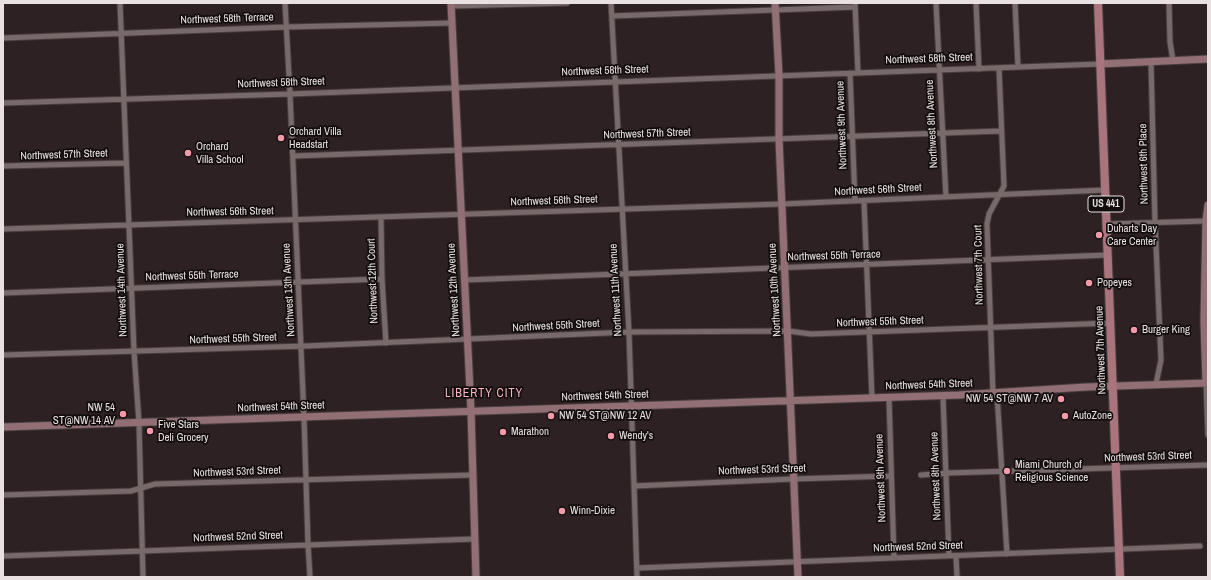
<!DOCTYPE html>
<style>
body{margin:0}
#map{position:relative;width:1211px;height:580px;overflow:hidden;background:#2e2123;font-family:"Archivo Narrow",sans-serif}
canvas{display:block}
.frame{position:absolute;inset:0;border:4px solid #e8e0e1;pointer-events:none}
</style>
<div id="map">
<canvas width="1211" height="580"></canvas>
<div class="frame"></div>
</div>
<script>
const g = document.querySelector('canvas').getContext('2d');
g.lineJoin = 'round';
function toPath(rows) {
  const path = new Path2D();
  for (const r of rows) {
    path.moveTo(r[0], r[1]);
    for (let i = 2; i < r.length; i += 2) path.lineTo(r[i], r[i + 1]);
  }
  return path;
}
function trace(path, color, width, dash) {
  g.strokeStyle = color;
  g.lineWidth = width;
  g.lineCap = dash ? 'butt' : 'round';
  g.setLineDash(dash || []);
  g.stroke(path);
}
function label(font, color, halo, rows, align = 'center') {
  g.font = font + ' "Archivo Narrow",sans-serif';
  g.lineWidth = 3.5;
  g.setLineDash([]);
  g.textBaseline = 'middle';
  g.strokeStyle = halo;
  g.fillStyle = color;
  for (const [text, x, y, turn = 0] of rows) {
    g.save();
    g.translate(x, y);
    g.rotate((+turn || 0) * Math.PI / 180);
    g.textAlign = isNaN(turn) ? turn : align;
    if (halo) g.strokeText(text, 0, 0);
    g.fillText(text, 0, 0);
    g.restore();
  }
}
const street = toPath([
 [120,3,134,351,139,423,143,577],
 [285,3,290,94,304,417,308,544,310,577],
 [611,3,629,332,637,577],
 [855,3,858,73],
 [936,3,946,197],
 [976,3,979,69],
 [1015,3,1018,67],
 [1169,3,1170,42,1173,61],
 [452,6,567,3],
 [612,16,855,7],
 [3,38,286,27,452,23],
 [1151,62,1155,222,1161,360,1156,384],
 [850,73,855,201],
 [3,103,290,94,1100,64],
 [293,156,1001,131],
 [3,166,126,163],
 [864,201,872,398],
 [381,218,382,279,386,343],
 [1107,224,1206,221],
 [3,229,782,204,1105,190],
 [465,280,1108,255],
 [3,293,382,279],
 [3,355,306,346,629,332,788,331,811,334,1111,323],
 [1206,383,1208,435],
 [993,394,987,224,989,214,1004,186,999,68],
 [997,394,1007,554],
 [943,396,949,556],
 [889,398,894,558],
 [921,475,947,473,1208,465],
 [634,486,793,479,891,476],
 [3,495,131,491,155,484,473,475],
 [3,556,474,539],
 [956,556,957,577],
 [637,568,1200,546]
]);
const secondary = toPath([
 [451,3,471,411,476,577],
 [775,3,779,75,779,139,798,577],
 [1100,64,1208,59],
 [1206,383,1204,321,1206,221,1208,205],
 [3,427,959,395,1086,387,1208,383]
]);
const primary = toPath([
 [1098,3,1120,577]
]);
const markers = [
 [281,138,4,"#f39aa9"],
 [188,153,4,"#f39aa9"],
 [1099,235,4,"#f39aa9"],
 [1089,283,4,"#f39aa9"],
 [1134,330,4,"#f39aa9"],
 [1061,399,4,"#f39aa9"],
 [123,414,4,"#f39aa9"],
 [551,416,4,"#f39aa9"],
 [1065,416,4,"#f39aa9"],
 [150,431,4,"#f39aa9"],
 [503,432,4,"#f39aa9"],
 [611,436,4,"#f39aa9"],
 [1007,471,4,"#f39aa9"],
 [562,511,4,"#f39aa9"]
];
const shields = [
 [1106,204,36]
];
const shieldNames = [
 ["US 441",1106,204]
];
const streetNames = [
 ["Northwest 58th Terrace",227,19,-2],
 ["Northwest 58th Street",929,59,-2],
 ["Northwest 58th Street",605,71,-2],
 ["Northwest 58th Street",281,83,-2],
 ["Northwest 8th Avenue",932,124,-93],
 ["Northwest 9th Avenue",842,125,-92],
 ["Northwest 57th Street",647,134,-2],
 ["Northwest 57th Street",64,155,-2],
 ["Northwest 6th Place",1144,164,-91],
 ["Northwest 56th Street",878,190,-3],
 ["Northwest 56th Street",554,201,-2],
 ["Northwest 56th Street",230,212,-1],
 ["Northwest 55th Terrace",834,256,-2],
 ["Northwest 7th Court",979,265,-91],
 ["Northwest 55th Terrace",192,276,-2],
 ["Northwest 12th Court",373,281,-92],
 ["Northwest 14th Avenue",122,290,-92],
 ["Northwest 13th Avenue",289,290,-93],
 ["Northwest 12th Avenue",454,290,-93],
 ["Northwest 11th Avenue",616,290,-93],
 ["Northwest 10th Avenue",775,290,-93],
 ["Northwest 55th Street",880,322,-2],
 ["Northwest 55th Street",556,326,-3],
 ["Northwest 55th Street",233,339,-2],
 ["Northwest 7th Avenue",1101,350,-92],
 ["Northwest 54th Street",929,385,-2],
 ["Northwest 54th Street",605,396,-2],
 ["Northwest 54th Street",281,407,-2],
 ["Northwest 53rd Street",1148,457,-2],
 ["Northwest 53rd Street",762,470,-2],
 ["Northwest 53rd Street",237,472,-2],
 ["Northwest 8th Avenue",936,476,-92],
 ["Northwest 9th Avenue",881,478,-92],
 ["Northwest 52nd Street",238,537,-2],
 ["Northwest 52nd Street",918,547,-2]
];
const poiNames = [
 ["Orchard Villa",289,132],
 ["Headstart",289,145],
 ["Orchard",196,147],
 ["Villa School",196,160],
 ["Duharts Day",1107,229],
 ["Care Center",1107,242],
 ["Popeyes",1097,283],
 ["Burger King",1142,330],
 ["NW 54 ST@NW 7 AV",1053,399,"right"],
 ["NW 54",115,408,"right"],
 ["ST@NW 14 AV",115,421,"right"],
 ["NW 54 ST@NW 12 AV",559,416],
 ["AutoZone",1073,416],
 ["Five Stars",158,425],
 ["Deli Grocery",158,438],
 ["Marathon",511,432],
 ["Wendy's",619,436],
 ["Miami Church of",1015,465],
 ["Religious Science",1015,478],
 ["Winn-Dixie",570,511]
];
const neighbourhoodNames = [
 ["LIBERTY CITY",484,394]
];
trace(street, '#483e3f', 7);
trace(secondary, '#483e3f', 9);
trace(primary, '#483e3f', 10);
trace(street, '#78696b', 5);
trace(secondary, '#916f74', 7);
trace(primary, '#aa747d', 8);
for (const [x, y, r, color] of markers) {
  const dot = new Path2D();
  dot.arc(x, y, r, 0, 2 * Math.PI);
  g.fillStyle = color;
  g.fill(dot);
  trace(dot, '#120d0d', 1.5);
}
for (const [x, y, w] of shields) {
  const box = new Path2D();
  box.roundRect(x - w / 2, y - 8, w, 16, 3);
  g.fillStyle = '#120d0d';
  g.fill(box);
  trace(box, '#e8e0e1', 1);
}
label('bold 10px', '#e8e0e1', null, shieldNames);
label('11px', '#e8e0e1', '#120d0d', streetNames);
label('11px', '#e8e0e1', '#120d0d', poiNames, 'left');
g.letterSpacing = '1px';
label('12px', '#fbb7c1', '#120d0d', neighbourhoodNames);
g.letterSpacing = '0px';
</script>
